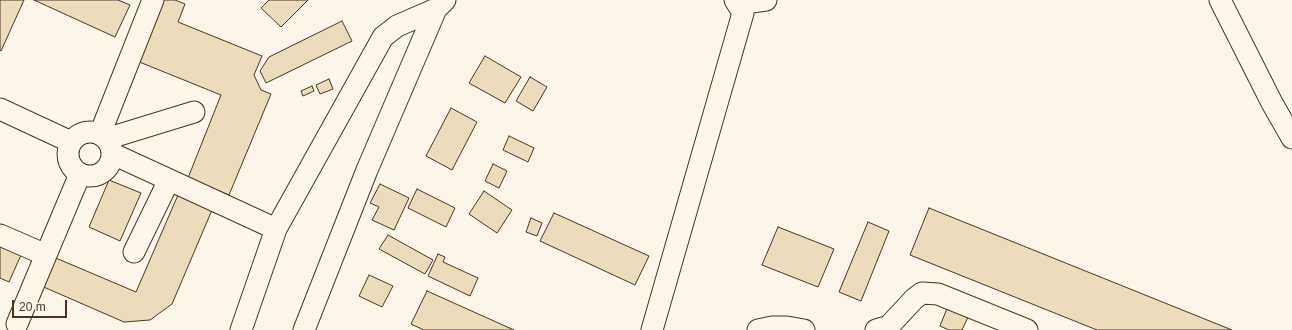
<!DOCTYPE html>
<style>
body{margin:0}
#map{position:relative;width:1292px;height:330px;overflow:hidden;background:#fbf6e9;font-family:Arial,sans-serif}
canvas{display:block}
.scale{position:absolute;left:12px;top:300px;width:55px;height:18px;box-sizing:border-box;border:2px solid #4a3520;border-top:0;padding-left:5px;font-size:12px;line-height:14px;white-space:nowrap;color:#4a3520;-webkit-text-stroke:3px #fbf6e9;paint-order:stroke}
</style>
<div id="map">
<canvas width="1292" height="330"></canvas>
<div class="scale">20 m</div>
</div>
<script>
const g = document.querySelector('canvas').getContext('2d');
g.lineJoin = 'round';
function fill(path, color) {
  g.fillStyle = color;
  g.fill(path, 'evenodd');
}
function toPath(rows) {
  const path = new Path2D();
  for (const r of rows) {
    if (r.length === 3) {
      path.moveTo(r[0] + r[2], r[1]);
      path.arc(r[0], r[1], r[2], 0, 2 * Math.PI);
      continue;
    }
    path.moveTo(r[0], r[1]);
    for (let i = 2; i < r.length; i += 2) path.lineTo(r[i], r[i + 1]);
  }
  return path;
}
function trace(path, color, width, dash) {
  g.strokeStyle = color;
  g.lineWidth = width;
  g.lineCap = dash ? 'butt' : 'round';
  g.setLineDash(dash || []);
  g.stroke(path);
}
const building = toPath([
 [0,0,24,0,1,51,0,50,0,0],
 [34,0,118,0,130,5,115,37,34,0],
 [157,0,175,0,185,4,178,22,262,56,254,75,261,90,271,94,229,195,188,178,221,95,132,59,157,0],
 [269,0,308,0,281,27,261,8,269,0],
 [342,21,352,41,266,83,260,71,269,57,342,21],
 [485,56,521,77,505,103,469,83,485,56],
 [530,77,547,87,533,111,516,101,530,77],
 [329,79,333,89,320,94,316,85,329,79],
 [312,86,314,91,303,96,301,91,312,86],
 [451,108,477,122,452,170,426,156,451,108],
 [509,136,534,148,528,162,503,150,509,136],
 [493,164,507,171,499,188,485,181,493,164],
 [109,180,141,193,120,241,89,227,109,180],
 [380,184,409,198,394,230,372,220,379,207,370,203,380,184],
 [417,189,455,208,446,227,408,208,417,189],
 [484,191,512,210,497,233,469,214,484,191],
 [178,195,212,210,172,304,150,320,124,322,39,285,51,256,136,292,178,195],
 [929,208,1232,330,1097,330,910,255,929,208],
 [554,213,649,256,635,285,540,241,554,213],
 [531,218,542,223,537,236,526,232,531,218],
 [868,222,889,231,861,301,839,292,868,222],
 [778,227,834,249,818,287,762,265,778,227],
 [388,235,433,260,425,274,379,249,388,235],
 [0,245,21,255,9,282,0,278,0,245],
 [438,254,445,257,443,262,478,278,470,296,428,276,438,254],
 [369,275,393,286,382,307,359,296,369,275],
 [427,291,514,330,424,330,411,324,427,291],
 [948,306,969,315,962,330,949,330,940,326,948,306]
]);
const minor = toPath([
 [1220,0,1272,103,1292,138],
 [738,4,766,0],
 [0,109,71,142],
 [90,154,22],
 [100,134,153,0],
 [106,139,194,112],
 [113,154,276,229],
 [0,235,46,255],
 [134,252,169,180],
 [17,324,80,174],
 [241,330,276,229,383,37,397,26,436,9,445,0],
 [304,330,367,170,436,9],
 [652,330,743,13,735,0],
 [758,330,772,327,787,327,804,330],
 [876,330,889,326,914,299,922,293,938,294,1027,330]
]);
fill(building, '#ecdcbc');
trace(building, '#4a3520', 1);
trace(minor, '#4a3520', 23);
trace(minor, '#fbf6e9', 21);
</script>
